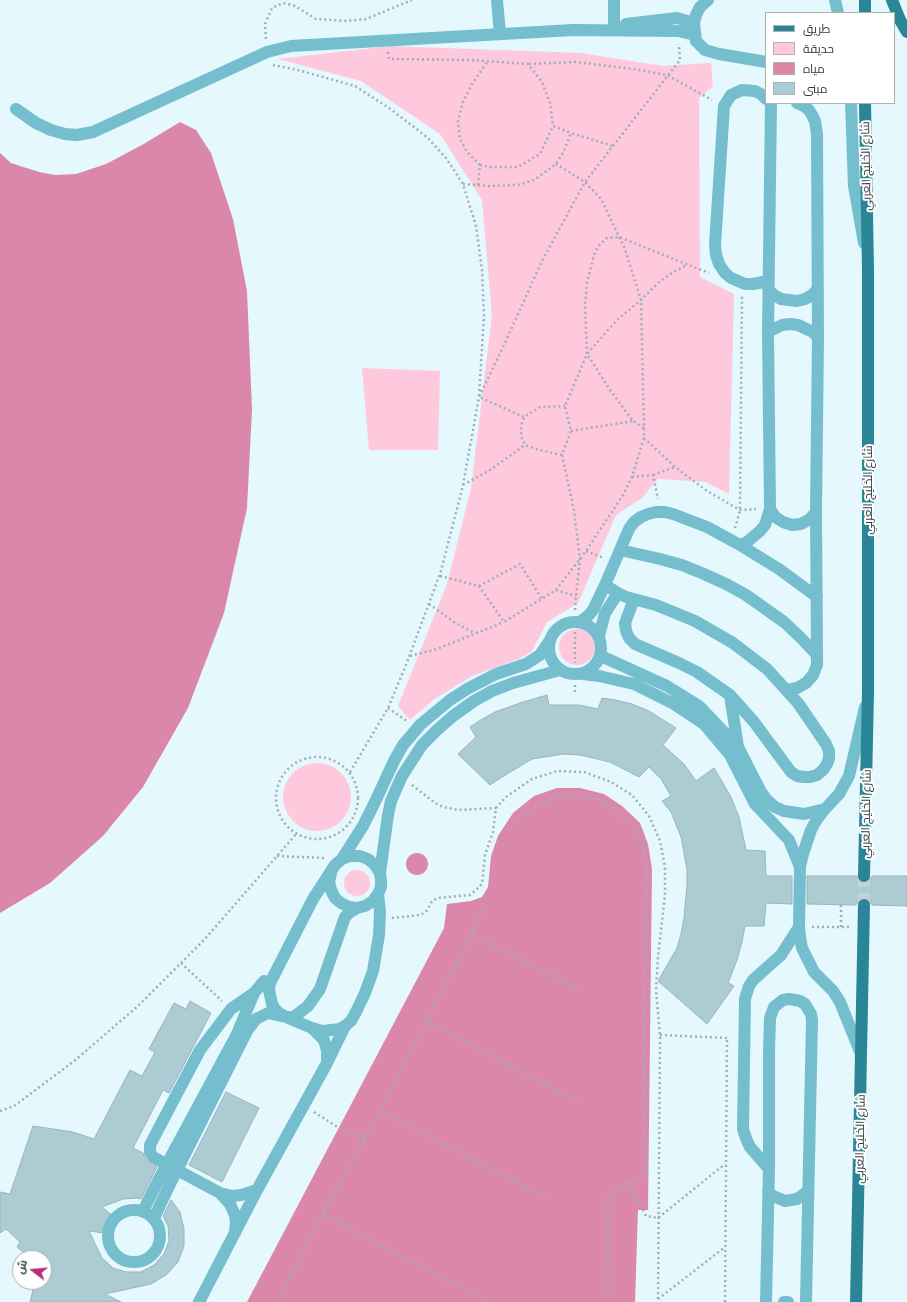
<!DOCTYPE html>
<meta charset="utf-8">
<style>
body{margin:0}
#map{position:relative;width:907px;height:1302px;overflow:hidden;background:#e5f8fd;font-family:Lato,Cairo,sans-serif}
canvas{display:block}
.legend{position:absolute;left:765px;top:12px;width:130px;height:92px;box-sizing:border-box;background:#fff;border:1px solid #acb1b2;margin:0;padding:5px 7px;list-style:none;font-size:12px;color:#2f3c3f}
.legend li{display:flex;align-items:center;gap:8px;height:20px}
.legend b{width:20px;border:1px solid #acb1b2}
.north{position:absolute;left:12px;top:1250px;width:40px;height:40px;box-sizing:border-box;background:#fff;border:1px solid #acb1b2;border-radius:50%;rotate:286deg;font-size:11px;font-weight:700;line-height:16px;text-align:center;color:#2f3c3f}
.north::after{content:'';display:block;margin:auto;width:14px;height:18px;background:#b32f74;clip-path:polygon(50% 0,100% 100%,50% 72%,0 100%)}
</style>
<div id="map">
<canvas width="907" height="1302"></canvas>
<ul class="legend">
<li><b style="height:5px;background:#2a8596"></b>طريق</li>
<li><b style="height:11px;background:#fec8dd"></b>حديقة</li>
<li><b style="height:11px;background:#da87aa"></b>مياه</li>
<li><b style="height:11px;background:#accbd2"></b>مبنى</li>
</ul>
<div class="north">ش</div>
</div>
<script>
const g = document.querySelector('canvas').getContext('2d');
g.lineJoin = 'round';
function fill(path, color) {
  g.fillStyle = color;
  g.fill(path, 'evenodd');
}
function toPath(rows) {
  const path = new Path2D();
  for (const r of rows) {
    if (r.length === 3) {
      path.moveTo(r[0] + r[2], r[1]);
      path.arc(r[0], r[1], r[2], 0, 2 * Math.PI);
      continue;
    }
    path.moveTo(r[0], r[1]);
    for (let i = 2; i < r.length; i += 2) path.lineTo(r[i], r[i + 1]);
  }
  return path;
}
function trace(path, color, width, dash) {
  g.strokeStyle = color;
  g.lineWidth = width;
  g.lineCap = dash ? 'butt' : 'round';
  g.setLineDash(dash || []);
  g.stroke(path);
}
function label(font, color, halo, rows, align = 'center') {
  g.font = font + ' Lato,Cairo,sans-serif';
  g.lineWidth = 4;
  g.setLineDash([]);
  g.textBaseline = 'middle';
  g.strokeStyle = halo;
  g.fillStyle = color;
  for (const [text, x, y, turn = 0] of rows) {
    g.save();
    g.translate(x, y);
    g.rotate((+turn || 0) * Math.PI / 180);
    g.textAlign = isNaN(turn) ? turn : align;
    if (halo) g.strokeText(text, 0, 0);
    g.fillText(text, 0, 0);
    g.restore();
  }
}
const green = toPath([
 [390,46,581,53,663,66,711,63,713,86,699,98,700,277,734,294,729,494,705,482,658,479,642,498,616,515,578,603,547,622,532,651,519,659,472,676,433,700,410,720,398,706,447,584,471,488,492,315,482,200,440,134,361,81,278,59],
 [362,368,440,371,438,450,369,450],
 [577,647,18],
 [317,797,34],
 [357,883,13]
]);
const water = toPath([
 [180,122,196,130,211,153,233,219,247,291,252,409,247,508,224,613,188,708,143,787,103,836,50,883,0,913,0,153,11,163,39,172,55,175,76,174,106,164,142,145],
 [557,788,580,788,604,794,622,806,640,823,648,844,652,869,648,1210,638,1210,635,1302,247,1302,444,928,447,904,471,901,482,897,488,887,491,856,498,836,513,813,534,796],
 [417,864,11]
]);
const building = toPath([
 [547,695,549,705,579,705,598,709,602,698,616,700,632,704,649,711,676,728,663,745,684,764,696,781,714,768,731,797,739,817,746,850,765,851,766,876,792,876,792,904,766,903,764,926,745,926,742,942,737,960,728,983,734,986,707,1024,658,981,677,948,681,934,684,918,687,885,687,869,681,837,671,812,662,801,671,796,661,779,649,767,639,777,610,762,580,755,564,754,532,759,502,777,490,785,458,754,476,737,470,727,479,721,495,712,520,703,547,695],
 [807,876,857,876,860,882,864,883,870,880,872,876,907,876,907,906,872,905,868,899,864,898,858,901,856,905,807,904,807,876],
 [190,1001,211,1013,169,1093,163,1090,133,1148,143,1153,147,1161,157,1167,141,1199,137,1198,123,1199,102,1207,113,1216,104,1233,89,1231,102,1258,113,1268,126,1272,141,1272,154,1265,164,1254,169,1241,168,1226,163,1216,171,1200,180,1212,184,1229,184,1246,178,1262,166,1275,151,1284,105,1294,121,1302,30,1302,35,1282,44,1282,44,1258,30,1258,17,1247,20,1242,6,1229,0,1233,0,1192,10,1194,33,1126,73,1132,94,1139,130,1070,142,1076,155,1052,149,1049,174,1003,186,1009,190,1001],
 [226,1092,259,1108,222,1182,189,1165,226,1092]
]);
const majorTunnel = toPath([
 [864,905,864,876]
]);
const path = toPath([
 [266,39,265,24,272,8,283,3,295,6,316,19,347,21,366,19,412,0],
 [388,52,389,59,471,60,528,64,542,82,550,103,553,126,571,133],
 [529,64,576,62,633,69,667,75,712,100],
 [273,65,298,70,355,86,389,108,427,137,446,158,463,184,476,226,482,270,484,315,479,397,524,417],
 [480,165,467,152,460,139,458,121,463,102,472,84,488,61],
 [463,184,488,186,518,185,534,180,556,164,564,151,571,133,613,146],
 [478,185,480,165,490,167,518,167,540,154,553,126],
 [644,428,633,421,610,390,587,354,617,320,641,300,660,281,675,271,687,265],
 [571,431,633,421],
 [644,438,675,467,707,491,740,510,756,509],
 [562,455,539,450,525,445,521,436,521,426,524,417,540,407,565,406],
 [653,475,675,467],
 [632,477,653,475,658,499],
 [463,485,490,470,525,445],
 [735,528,740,510,742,296],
 [586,551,604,558],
 [440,576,479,586,504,622,556,590,576,596],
 [479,586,520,564,542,599],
 [556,590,586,551,623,495,632,477,644,438,644,428,641,300,625,249,601,199,585,182,556,164],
 [429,604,454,622,474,633],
 [575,610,576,596,580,560,574,510,562,455,571,431,565,406,587,354,585,305,587,282,595,252,600,244,607,238,619,237,671,258,709,273],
 [575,632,575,663],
 [410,656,437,649,504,622],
 [575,692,575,684],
 [388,708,407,721],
 [317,798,41],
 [350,772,388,708,406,665,441,571,463,485,479,397,504,345,541,263,585,182,680,60,679,44],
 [412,785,435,803,443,807,458,810,496,808],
 [519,818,540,804,556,797,580,795,600,800,619,813,635,827,643,846,647,870,644,998,645,1174,608,1195,608,1302],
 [277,856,324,858],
 [392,918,420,915,426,912,432,901,438,898,470,895,476,890,482,884,485,855,493,832,496,808,506,797,532,779,557,771,584,772,611,782,632,795,649,816,660,841,665,867,665,895,658,957,656,991,660,1035,658,1302],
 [812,927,851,927],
 [841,927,841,905],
 [472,934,580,990],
 [181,963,222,1001],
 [426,1021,579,1102],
 [660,1035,727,1038],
 [0,1111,14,1106,73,1062,138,1006,204,940,297,833],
 [380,1111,548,1198],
 [314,1112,339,1128,364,1139],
 [629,1183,646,1216,658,1218,725,1164],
 [323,1214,488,1302],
 [658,1299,725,1247],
 [277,1302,323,1214,380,1111,472,934,483,909],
 [725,1302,727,1038]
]);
const minor = toPath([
 [497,0,500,34],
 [614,0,614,25],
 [708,0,700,7,696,15,694,23,696,41,705,50,719,54,766,62],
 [835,0,838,13],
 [626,24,677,18,694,23],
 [766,99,761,94,755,91,742,90,731,95,724,106,715,245,716,255,719,264,725,273,731,278,745,284,753,284,768,281],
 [851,103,854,186,864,243],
 [16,109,36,123,51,130,65,134,77,135,93,132,267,52,291,46,573,30,678,31,695,35],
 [768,289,774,295,781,299,797,301,805,299,812,295,818,289],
 [768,332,782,325,790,324,798,325,813,332,818,338],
 [770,509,775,517,783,522,792,525,801,524,810,519,816,512],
 [740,545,747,542,760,531,765,525,770,509,768,332,771,103],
 [620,550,660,559,682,565,704,574,726,584,746,595,784,622,801,638,817,655],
 [605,585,618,593,626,597,656,605,695,621,733,643,767,669,798,703,826,744,829,751,829,758,827,764,823,770,817,775,810,777,804,777,797,776,791,772,754,722,730,695,697,672,679,663,635,644,629,638,626,631,625,623,634,599],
 [575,648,26],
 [580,622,589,615,593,610,605,585,629,529,634,522,641,517,648,514,656,512,665,512,673,514,707,527,740,545,779,569,817,597],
 [599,636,605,613,618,593],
 [601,656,667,686,699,706,738,747,761,792,767,800,775,807,784,811,804,814,825,809],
 [583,674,599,676,634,684,674,704,704,724,730,755,755,804,789,840,800,867],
 [787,690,797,688,806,683,813,675,817,665,817,655,816,512,818,338,817,134,815,121,812,115,809,110,804,106,797,103],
 [730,695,738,747],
 [342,859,363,826,375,802,394,761,403,745,421,724,450,700,467,689,496,674,526,664,540,655,550,640],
 [331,873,329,882,331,890,335,898,341,903,349,907,357,908,365,906,373,901,378,894,381,887,381,880,380,873,375,865,368,859,360,856,350,856,342,859,335,865,313,899,270,983,269,990,272,1004,275,1009,279,1013,286,1017,294,1017,308,1006,320,989,345,917,350,912,357,908],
 [380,873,388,815,391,801,402,776,422,745,437,730,453,716,474,701,492,691,513,683,560,670],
 [312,1028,324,1040,327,1051,327,1062],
 [861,1054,840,1002,833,991,814,972,802,948,800,937,799,927,800,867,803,854,811,830,817,819,825,809,839,794,849,776,865,707],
 [175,1149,237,1034,254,993,264,981,270,983],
 [185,1154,247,1031,256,1019,268,1013,286,1017,312,1028,323,1031,340,1029,345,1026,351,1021,356,1012,365,993,373,971,379,935,380,911,378,894],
 [769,1169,750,1147,747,1141,743,1129,745,999,749,986,753,980,781,955,799,927],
 [768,1192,773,1196,785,1201,797,1199,808,1191],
 [220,1193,232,1196,241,1195,257,1190],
 [134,1236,26],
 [143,1211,159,1179],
 [154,1218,170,1184],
 [235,1233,236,1222,235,1215,230,1204,220,1193,153,1157,150,1152,150,1145,200,1050,231,1009,254,993],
 [199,1302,257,1190,327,1063,345,1026],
 [766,1302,769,1169,769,1051,770,1018,774,1007,783,1000,789,999,800,1001,805,1004,811,1014,812,1020,806,1302],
 [784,1302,788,1302]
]);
const major = toPath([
 [892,0,900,20,907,32],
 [865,13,865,0],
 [864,876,868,692,868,270,865,103],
 [856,1302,864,905]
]);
const minorBridge = toPath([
 [159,1179,175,1149],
 [170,1184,185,1154]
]);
const streetNames = [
 ["شارع الخليج العربي",866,166,-91],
 ["شارع الخليج العربي",868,490,-90],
 ["شارع الخليج العربي",866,814,-89],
 ["شارع الخليج العربي",860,1139,-89]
];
fill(green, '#fec8dd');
fill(water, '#da87aa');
fill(building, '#accbd2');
trace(building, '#96b5bc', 1);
trace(majorTunnel, '#c1d2d7', 12, [12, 6]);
trace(path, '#9fafb4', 2.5, [2, 3]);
trace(minor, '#74becd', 12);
trace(major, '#2a8596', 12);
trace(minorBridge, '#74becd', 12);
label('12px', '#2f3c3f', '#fff', streetNames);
</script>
